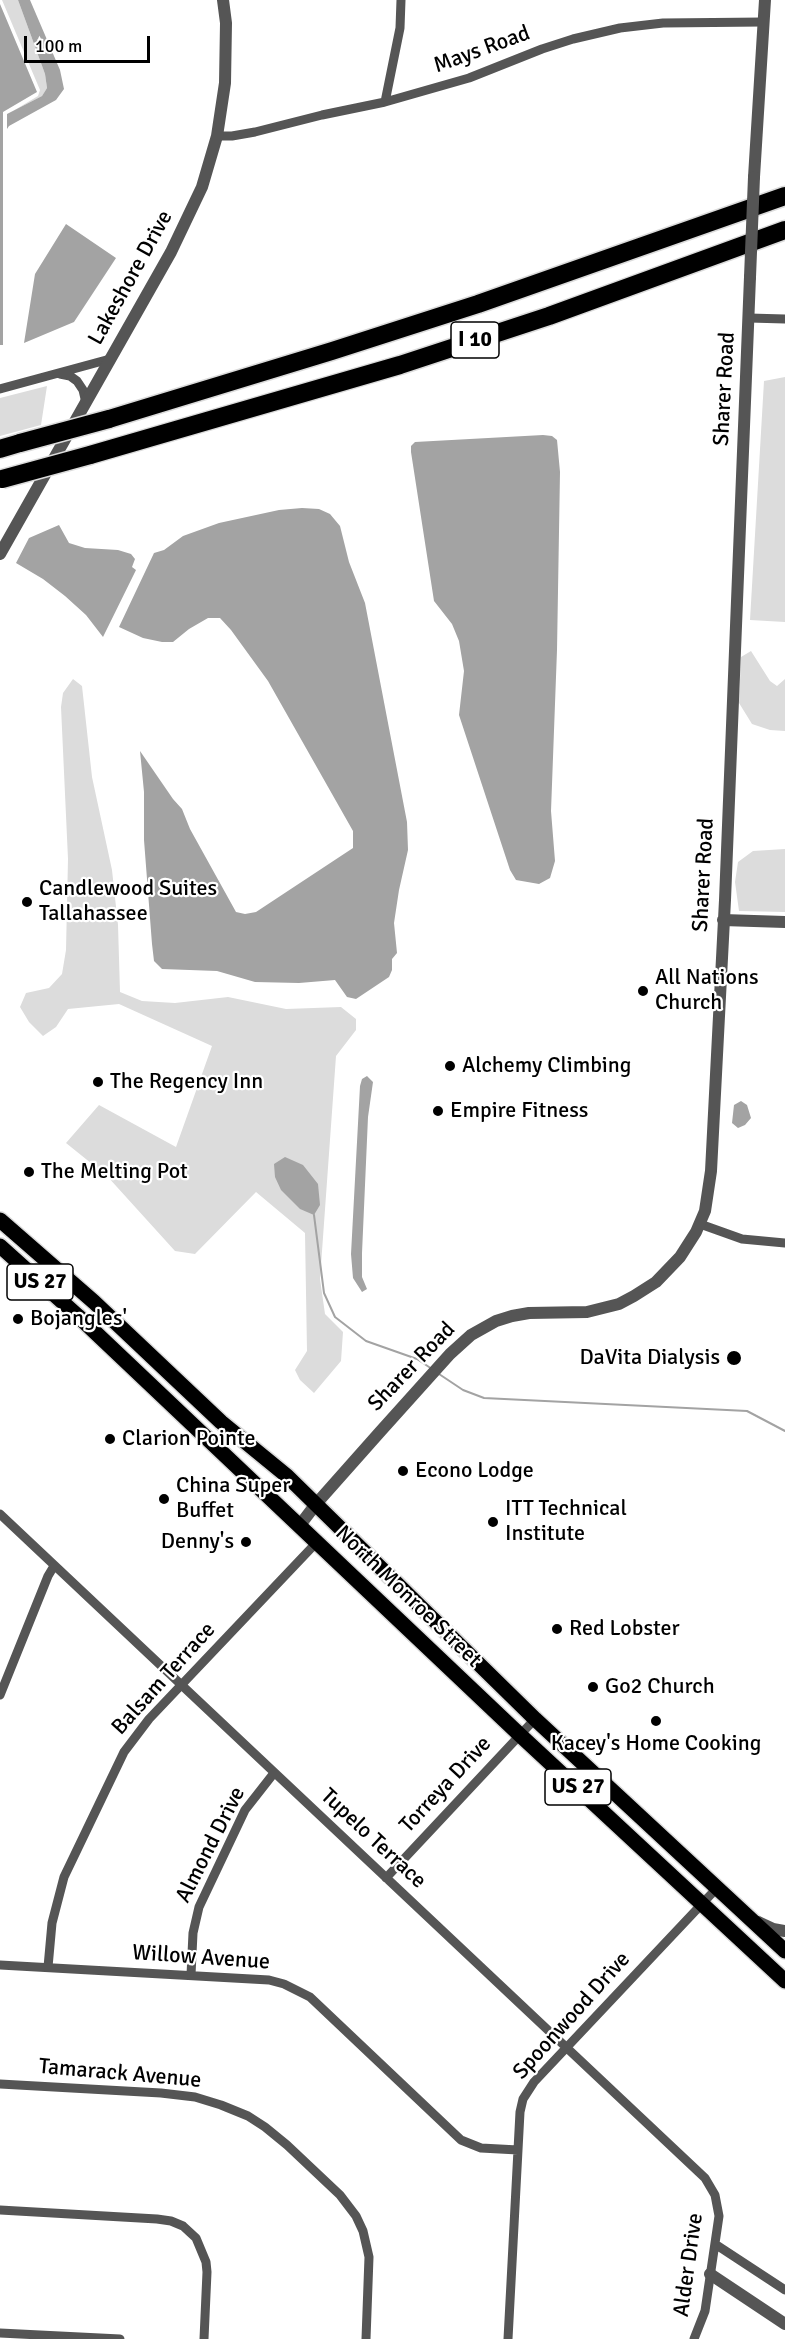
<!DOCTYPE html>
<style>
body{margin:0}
#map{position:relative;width:785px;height:2339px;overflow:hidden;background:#fff;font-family:Signika,sans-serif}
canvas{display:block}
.scale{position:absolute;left:24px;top:36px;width:126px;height:27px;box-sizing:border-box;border:3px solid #000;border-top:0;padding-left:8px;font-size:18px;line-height:21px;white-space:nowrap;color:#000;-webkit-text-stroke:4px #fff;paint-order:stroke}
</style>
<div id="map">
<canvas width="785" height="2339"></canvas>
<div class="scale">100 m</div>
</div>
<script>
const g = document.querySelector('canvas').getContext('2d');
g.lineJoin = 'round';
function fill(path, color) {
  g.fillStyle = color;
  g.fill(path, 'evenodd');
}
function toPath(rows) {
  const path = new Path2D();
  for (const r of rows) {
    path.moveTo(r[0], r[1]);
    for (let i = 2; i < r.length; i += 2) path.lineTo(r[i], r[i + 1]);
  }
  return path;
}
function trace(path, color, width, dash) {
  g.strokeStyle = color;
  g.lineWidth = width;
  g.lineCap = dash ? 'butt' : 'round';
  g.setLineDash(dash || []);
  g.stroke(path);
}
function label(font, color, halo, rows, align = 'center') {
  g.font = font + ' Signika,sans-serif';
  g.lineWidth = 4.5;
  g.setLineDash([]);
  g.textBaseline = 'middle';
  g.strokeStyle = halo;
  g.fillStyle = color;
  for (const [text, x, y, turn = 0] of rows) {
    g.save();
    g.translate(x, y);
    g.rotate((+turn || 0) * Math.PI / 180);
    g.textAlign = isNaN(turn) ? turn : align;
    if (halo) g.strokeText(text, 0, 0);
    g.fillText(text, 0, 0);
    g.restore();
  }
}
const green = toPath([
 [2,0,18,0,45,74,47,88,42,96,13,111,38,96,40,90],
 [785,377,785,622,750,620,764,381],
 [47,386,41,425,0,436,0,398],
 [751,651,770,681,777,686,785,679,785,731,770,730,752,724,739,703,741,657],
 [73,679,82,686,92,777,112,870,118,925,120,992,142,1001,175,1003,228,997,286,1009,341,1007,356,1019,356,1030,336,1056,320,1279,325,1314,343,1332,341,1361,314,1393,300,1380,295,1370,307,1351,305,1233,256,1192,195,1254,175,1251,107,1176,66,1143,99,1105,176,1147,212,1046,119,1004,68,1009,56,1027,43,1036,29,1022,20,1007,26,993,49,988,62,974,66,950,68,859,61,707,63,693],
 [785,849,785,912,739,911,735,882,738,862,753,851]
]);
const water = toPath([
 [18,0,30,0,60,70,64,89,56,100,9,126,7,129,7,114,42,96,47,88,45,74],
 [0,4,37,92,3,112,3,345,0,345],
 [66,224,116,258,74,322,24,343,35,274],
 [543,435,552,436,557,440,560,472,557,650,551,811,555,861,550,878,539,884,516,880,510,870,459,715,464,671,459,641,452,624,434,601,411,452,411,446,415,442],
 [302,508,319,509,330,514,340,526,349,562,365,603,407,822,408,850,399,890,394,923,397,953,392,959,392,970,389,977,356,999,347,997,335,980,299,983,255,982,217,971,162,969,154,961,152,944,144,840,144,792,140,751,173,799,182,809,190,829,236,912,245,914,256,912,353,848,353,831,268,681,231,630,220,618,208,618,189,629,173,642,162,642,143,638,119,627,154,553,164,550,183,536,219,523,279,510],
 [59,525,69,543,85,548,118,550,131,554,135,559,132,567,136,570,103,637,86,615,65,596,43,579,16,563,29,538],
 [367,1076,373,1082,368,1117,362,1253,362,1277,367,1289,362,1292,353,1278,351,1254,360,1086,362,1079],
 [741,1101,747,1105,751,1118,745,1125,738,1128,732,1123,734,1105],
 [285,1157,303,1165,318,1184,320,1205,314,1215,300,1209,281,1190,275,1177,274,1164]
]);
const stream = toPath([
 [314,1215,324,1293,335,1317,366,1341,417,1359,432,1369],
 [439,1374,463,1390,484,1398,747,1411,785,1431]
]);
const minor = toPath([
 [385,102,400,28,401,0],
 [217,136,232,136,255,132,322,115,385,102,469,78,542,49,573,39,620,28,663,23,763,22],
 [749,318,785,319],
 [60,374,70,376,77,381,83,390,86,403],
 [0,389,110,359],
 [700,1224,742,1239,785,1243],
 [0,1514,705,2178,715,2195,719,2216,705,2311,694,2339],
 [0,1695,48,1576,54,1566],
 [386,1878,535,1719],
 [0,1965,269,1980,284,1984,310,1997,461,2140,481,2148,518,2150],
 [48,1967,52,1923,64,1877,124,1752,149,1719,317,1542],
 [191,1975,193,1933,199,1907,245,1810,274,1773],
 [0,2084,161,2093,195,2097,221,2105,248,2116,265,2127,287,2145,340,2195,356,2216,363,2231,369,2257,366,2339],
 [0,2210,157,2219,171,2221,183,2226,196,2238,206,2262,207,2272,204,2339],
 [715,2244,785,2290],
 [0,2333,120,2339],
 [508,2339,520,2112,523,2099,534,2082,716,1889]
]);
const tertiary = toPath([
 [754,177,765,0],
 [0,554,171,252,202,187,217,136,225,83,226,23,223,0],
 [723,920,785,922],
 [300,1525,316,1504,379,1433,450,1354,471,1335,496,1321,512,1316,529,1313,587,1312,619,1304,634,1296,656,1282,680,1257,696,1232,705,1211,711,1171,725,900,750,277],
 [758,1922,773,1929,785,1931],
 [710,2274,785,2324]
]);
const primary = toPath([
 [0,1220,94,1302,221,1422,287,1476,535,1719,785,1951],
 [0,1246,78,1316,520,1735,785,1981]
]);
const motorway = toPath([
 [109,419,332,351,478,304,785,196],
 [0,449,20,443],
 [90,455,400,365,549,316,785,230]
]);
const tertiaryBridge = toPath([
 [750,277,754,177]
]);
const motorwayBridge = toPath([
 [20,443,109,419],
 [2,479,90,455]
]);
const markers = [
 [27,902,6,"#000"],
 [643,991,6,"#000"],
 [450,1066,6,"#000"],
 [98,1082,6,"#000"],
 [438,1111,6,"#000"],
 [29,1172,6,"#000"],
 [18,1319,6,"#000"],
 [734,1358,8,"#000"],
 [110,1439,6,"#000"],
 [403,1471,6,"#000"],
 [164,1499,6,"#000"],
 [493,1522,6,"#000"],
 [246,1542,6,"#000"],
 [557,1629,6,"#000"],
 [593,1687,6,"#000"],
 [656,1721,6,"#000"]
];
const shields = [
 [475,340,48],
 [40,1282,66],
 [578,1787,66]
];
const shieldNames = [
 ["I 10",475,340],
 ["US 27",40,1282],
 ["US 27",578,1787]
];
const streetNames = [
 ["Mays Road",482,50,-20],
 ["Lakeshore Drive",131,278,-61],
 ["Sharer Road",725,389,-87],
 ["Sharer Road",704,875,-87],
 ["Sharer Road",412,1367,-46],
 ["North Monroe Street",408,1597,44],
 ["Balsam Terrace",164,1679,-48],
 ["Torreya Drive",446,1785,-47],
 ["Tupelo Terrace",373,1839,43],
 ["Almond Drive",211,1845,-63],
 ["Willow Avenue",201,1958,4],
 ["Spoonwood Drive",572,2016,-48],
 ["Tamarack Avenue",120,2074,5],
 ["Alder Drive",689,2265,-82]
];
const poiNames = [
 ["Candlewood Suites",39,889],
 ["Tallahassee",39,914],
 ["All Nations",655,978],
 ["Church",655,1003],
 ["Alchemy Climbing",462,1066],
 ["The Regency Inn",110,1082],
 ["Empire Fitness",450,1111],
 ["The Melting Pot",41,1172],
 ["Bojangles'",30,1319],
 ["DaVita Dialysis",720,1358,"right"],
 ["Clarion Pointe",122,1439],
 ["Econo Lodge",415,1471],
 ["China Super",176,1486],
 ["Buffet",176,1511],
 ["ITT Technical",505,1509],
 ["Institute",505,1534],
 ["Denny's",234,1542,"right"],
 ["Red Lobster",569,1629],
 ["Go2 Church",605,1687],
 ["Kacey's Home Cooking",656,1744,"center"]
];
fill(green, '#dcdcdc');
fill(water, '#a3a3a3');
trace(stream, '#a3a3a3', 2);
trace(primary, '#dbdbdb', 18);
trace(motorway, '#dbdbdb', 21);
trace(minor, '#555', 9);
trace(tertiary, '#555', 12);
trace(primary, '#000', 15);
trace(motorway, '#000', 18);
trace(motorwayBridge, '#dbdbdb', 21, []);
trace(tertiaryBridge, '#555', 12);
trace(motorwayBridge, '#000', 18);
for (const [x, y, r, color] of markers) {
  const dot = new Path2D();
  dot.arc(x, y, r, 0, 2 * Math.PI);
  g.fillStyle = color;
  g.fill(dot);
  trace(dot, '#fff', 2);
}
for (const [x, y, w] of shields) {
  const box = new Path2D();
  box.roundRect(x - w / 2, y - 18, w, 36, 4.5);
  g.fillStyle = '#fff';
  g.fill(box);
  trace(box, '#000', 1.5);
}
label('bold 21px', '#000', null, shieldNames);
label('22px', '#000', '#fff', streetNames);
label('22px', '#000', '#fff', poiNames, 'left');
</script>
